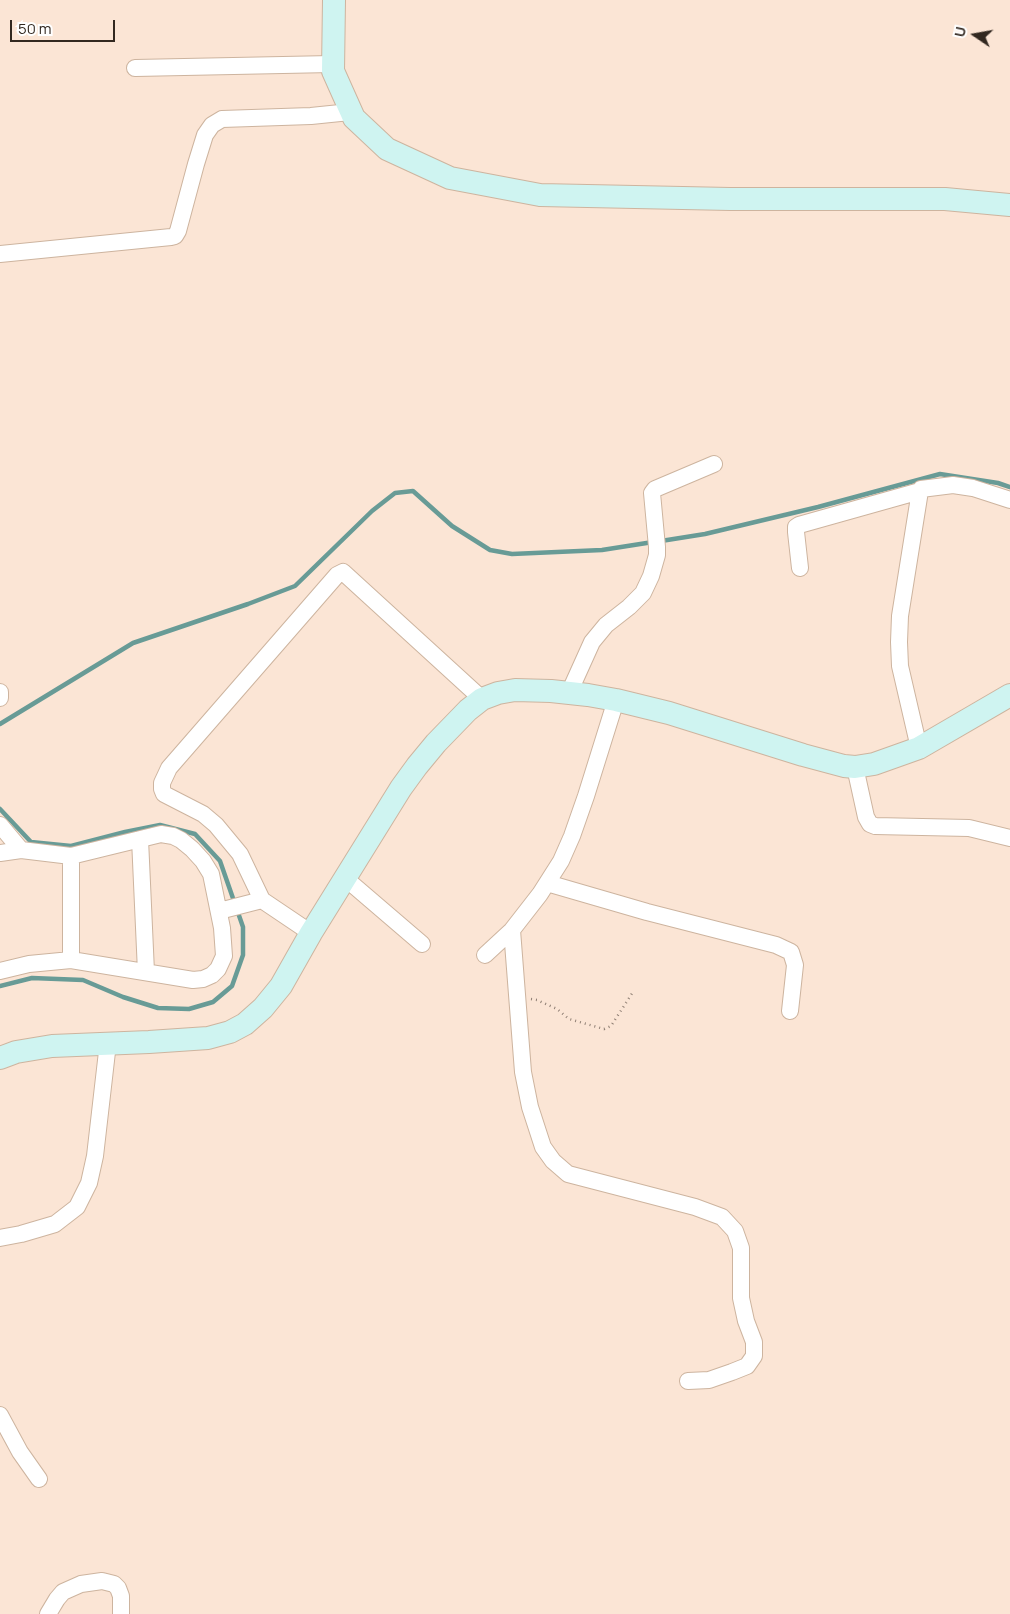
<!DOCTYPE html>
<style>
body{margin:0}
#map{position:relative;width:1010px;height:1614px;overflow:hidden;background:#fbe5d5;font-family:Manrope,sans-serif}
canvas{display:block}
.north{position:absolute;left:950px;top:10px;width:50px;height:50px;-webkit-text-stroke:4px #fff;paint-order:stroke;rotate:282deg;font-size:14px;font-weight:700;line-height:20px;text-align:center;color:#322820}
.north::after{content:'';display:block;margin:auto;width:18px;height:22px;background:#322820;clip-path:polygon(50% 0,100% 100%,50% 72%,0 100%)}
.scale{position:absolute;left:10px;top:20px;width:105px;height:22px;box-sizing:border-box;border:2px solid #322820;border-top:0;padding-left:6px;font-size:15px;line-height:18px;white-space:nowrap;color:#322820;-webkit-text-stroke:4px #fff;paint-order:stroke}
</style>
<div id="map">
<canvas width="1010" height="1614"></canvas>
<div class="north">U</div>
<div class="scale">50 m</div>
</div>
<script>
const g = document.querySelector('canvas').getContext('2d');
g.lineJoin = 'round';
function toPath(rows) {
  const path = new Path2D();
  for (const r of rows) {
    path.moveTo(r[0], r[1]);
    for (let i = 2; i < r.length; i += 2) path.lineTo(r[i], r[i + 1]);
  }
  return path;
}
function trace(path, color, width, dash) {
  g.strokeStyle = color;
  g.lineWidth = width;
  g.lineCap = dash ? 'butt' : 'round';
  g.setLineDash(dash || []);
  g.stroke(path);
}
const stream = toPath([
 [661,541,705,534,818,507,940,474,998,483,1010,487],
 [0,724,133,643,248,604,295,586,372,511,395,493,413,491,452,526,490,550,512,554,602,550,653,542],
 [0,809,31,842,71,846,125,832,160,825,195,834,220,861,243,927,243,955,232,986,213,1002,189,1009,158,1008,123,997,83,980,32,978,0,986]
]);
const path = toPath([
 [531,999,537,1000,557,1009,569,1019,604,1029,611,1026,633,992]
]);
const street = toPath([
 [135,68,332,64],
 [0,254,171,237,175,236,178,231,196,164,205,135,212,125,222,119,311,116,350,112],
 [800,568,796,532,796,527,799,525,920,491,921,489,953,485,973,488,1010,500],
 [0,692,0,698],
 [569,693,592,642,606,625,629,607,643,593,651,576,657,555,657,547,652,493,655,489,714,464],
 [919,748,900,666,899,642,900,616,920,491],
 [855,767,866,817,870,824,875,826,969,828,1010,838],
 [0,825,21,850],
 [140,839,146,972],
 [0,853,21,850,71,856,161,834,173,836,181,840,192,849,203,861,211,874,222,928,224,956,218,969,212,975,203,979,193,980,71,960,29,964,0,971],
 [71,856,71,960],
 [345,878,422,944],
 [547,883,647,912,776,945,791,952,795,965,790,1011],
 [219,911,262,900],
 [512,930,523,1072,530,1107,543,1147,553,1161,568,1174,695,1207,722,1217,735,1231,741,1248,741,1298,746,1321,754,1342,754,1356,747,1366,732,1372,709,1380,688,1381],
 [311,933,262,900,240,854,216,825,203,814,164,794,162,789,162,783,169,768,337,575,343,572,482,699],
 [485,955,512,930,540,894,561,861,572,836,586,796,616,700],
 [0,1238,21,1234,55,1224,77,1207,89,1183,95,1156,108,1043],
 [0,1415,20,1452,39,1479],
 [48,1614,57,1599,63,1592,81,1584,102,1581,114,1584,118,1588,121,1596,121,1614]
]);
const secondary = toPath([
 [334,0,333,71,354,118,387,149,450,178,540,195,730,199,945,199,1010,205],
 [0,1058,16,1052,52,1046,149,1042,208,1038,230,1032,245,1024,263,1008,281,986,311,933,401,788,417,766,436,743,468,710,482,699,498,693,515,690,551,691,588,695,616,700,669,713,803,755,844,766,855,767,874,764,919,748,1010,695]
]);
trace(stream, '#689b96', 4.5);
trace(street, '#cdb49f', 18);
trace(secondary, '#cdb49f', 24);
trace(path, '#8f7f74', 2.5, [1, 4]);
trace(street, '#fff', 16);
trace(secondary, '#cff4f1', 22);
</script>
